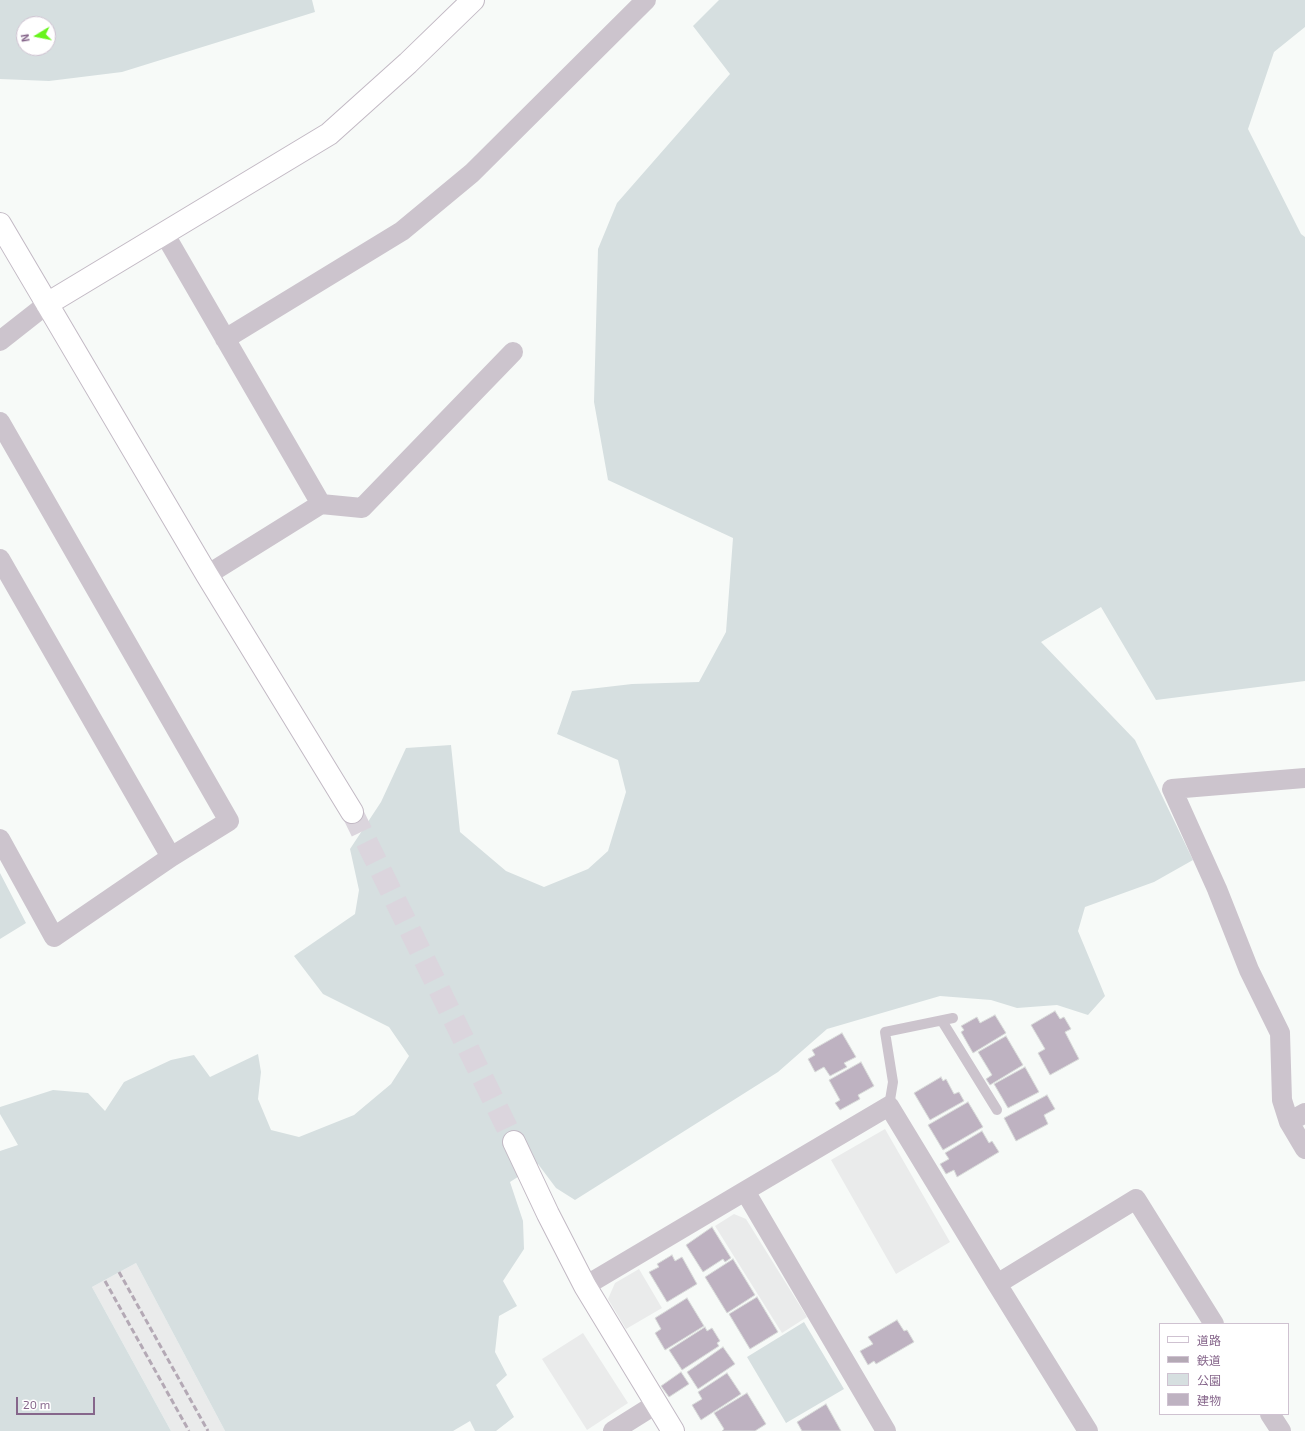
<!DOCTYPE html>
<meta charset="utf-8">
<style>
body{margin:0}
#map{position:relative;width:1305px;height:1431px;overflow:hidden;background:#f7faf8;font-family:"Exo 2","Noto Sans JP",sans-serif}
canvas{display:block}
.legend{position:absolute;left:1159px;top:1323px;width:130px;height:92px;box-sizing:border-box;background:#fff;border:1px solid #cfc2d1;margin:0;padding:5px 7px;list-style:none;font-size:12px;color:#86668b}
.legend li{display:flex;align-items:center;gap:8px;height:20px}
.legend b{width:20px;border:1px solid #cfc2d1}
.north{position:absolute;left:16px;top:16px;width:40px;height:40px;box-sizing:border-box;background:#fff;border:1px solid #cfc2d1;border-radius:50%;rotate:260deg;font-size:11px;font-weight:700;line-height:16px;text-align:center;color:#86668b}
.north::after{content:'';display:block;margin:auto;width:14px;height:18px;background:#68f41d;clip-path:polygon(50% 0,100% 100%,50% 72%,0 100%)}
.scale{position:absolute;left:16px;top:1397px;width:79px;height:18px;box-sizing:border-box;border:2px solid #86668b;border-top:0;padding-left:5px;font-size:12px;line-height:14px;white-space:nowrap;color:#86668b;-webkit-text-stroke:3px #fff;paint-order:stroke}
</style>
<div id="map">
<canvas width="1305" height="1431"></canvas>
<ul class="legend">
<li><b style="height:5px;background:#fff"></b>道路</li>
<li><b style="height:5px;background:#b4a9b5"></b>鉄道</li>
<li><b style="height:11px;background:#d6dfe0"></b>公園</li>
<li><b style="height:11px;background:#beb2c1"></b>建物</li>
</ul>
<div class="north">N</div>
<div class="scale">20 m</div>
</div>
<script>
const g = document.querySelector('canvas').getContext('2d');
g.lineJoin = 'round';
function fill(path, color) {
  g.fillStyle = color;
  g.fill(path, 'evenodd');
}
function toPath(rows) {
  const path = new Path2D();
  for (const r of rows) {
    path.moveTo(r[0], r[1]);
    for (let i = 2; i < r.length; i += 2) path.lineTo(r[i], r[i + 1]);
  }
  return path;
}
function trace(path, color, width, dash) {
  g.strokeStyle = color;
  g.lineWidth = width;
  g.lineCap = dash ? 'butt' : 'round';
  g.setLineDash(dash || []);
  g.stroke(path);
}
const built = toPath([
 [885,1129,950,1242,896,1274,831,1160],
 [734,1214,746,1219,807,1317,782,1333,715,1226],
 [136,1263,225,1431,171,1431,92,1287],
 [639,1269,662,1308,626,1329,608,1299,615,1283],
 [583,1333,628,1403,587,1430,542,1359]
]);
const green = toPath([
 [0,0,312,0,315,12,122,72,49,81,0,79],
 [24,24,48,24,48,48,24,48],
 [719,0,1305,0,1305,27,1274,52,1248,129,1301,234,1305,237,1305,681,1156,700,1101,607,1041,642,1135,740,1193,860,1154,882,1085,907,1078,931,1105,996,1088,1015,1057,1005,1017,1008,991,1000,940,996,827,1029,778,1072,575,1200,556,1188,538,1164,510,1182,523,1221,524,1249,503,1281,517,1306,499,1316,495,1352,507,1375,496,1385,514,1417,496,1431,475,1431,470,1421,453,1431,225,1431,136,1263,92,1287,171,1431,0,1431,0,1151,18,1145,0,1114,0,1107,53,1090,88,1093,105,1111,124,1082,171,1060,194,1055,210,1077,258,1054,261,1072,258,1099,271,1130,299,1137,354,1115,391,1084,409,1056,389,1027,323,994,294,956,355,914,359,890,350,849,381,802,406,748,451,745,460,832,506,871,544,887,588,869,608,851,626,792,618,760,557,734,572,691,632,684,699,682,726,632,733,538,608,480,594,402,598,249,617,203,730,74,693,26],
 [0,873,26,923,0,939],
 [804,1322,844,1389,786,1423,747,1357]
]);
const building = toPath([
 [1055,1011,1060,1019,1064,1017,1071,1029,1065,1032,1079,1059,1050,1075,1038,1053,1045,1049,1031,1025,1055,1011],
 [995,1015,1006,1033,973,1053,961,1032,964,1030,961,1026,977,1017,980,1023,995,1015],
 [842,1033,856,1057,844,1063,847,1067,830,1076,824,1067,815,1072,808,1059,815,1055,812,1050,842,1033],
 [1006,1036,1023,1065,990,1085,986,1079,992,1075,978,1052,1006,1036],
 [861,1062,874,1086,858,1095,860,1099,840,1110,835,1103,840,1100,829,1080,861,1062],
 [1025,1067,1039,1092,1008,1108,994,1084,1025,1067],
 [941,1077,943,1081,946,1079,954,1094,959,1092,964,1101,930,1120,914,1093,941,1077],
 [1047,1095,1055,1109,1044,1115,1048,1124,1016,1141,1004,1118,1047,1095],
 [968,1102,983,1127,943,1150,928,1125,968,1102],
 [982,1131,989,1143,992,1141,999,1152,957,1177,954,1170,946,1174,940,1164,949,1159,945,1153,982,1131],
 [712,1227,731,1258,725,1262,723,1259,703,1272,686,1245,712,1227],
 [672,1255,675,1261,682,1257,697,1284,667,1302,649,1272,659,1267,657,1264,672,1255],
 [733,1259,755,1295,727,1313,705,1277,733,1259],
 [757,1297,778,1332,750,1349,729,1314,757,1297],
 [687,1298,704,1326,665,1350,655,1333,661,1329,655,1318,687,1298],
 [897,1320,904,1331,907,1330,914,1342,876,1364,874,1361,868,1365,860,1351,873,1344,868,1337,897,1320],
 [705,1327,707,1331,712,1328,720,1341,717,1343,719,1346,682,1370,669,1350,705,1327],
 [723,1347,735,1364,698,1389,687,1372,723,1347],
 [681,1372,689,1384,669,1397,661,1386,681,1372],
 [727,1373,741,1394,701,1420,692,1405,702,1399,698,1392,727,1373],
 [747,1393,766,1424,755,1431,722,1431,724,1429,714,1413,747,1393],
 [826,1404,841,1431,802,1431,797,1422,826,1404]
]);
const secondaryTunnel = toPath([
 [352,812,514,1142]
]);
const lane = toPath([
 [942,1021,997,1110],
 [889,1106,893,1082,885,1032,953,1018]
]);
const street = toPath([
 [164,233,321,504,207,575],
 [225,339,402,231,472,173,646,0],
 [0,341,47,304],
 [0,422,229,821,171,857,0,559],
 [321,504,362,508,513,352],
 [1305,778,1172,789,1217,889,1249,970,1280,1033,1282,1100,1289,1122,1305,1149],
 [0,839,54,937,171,857],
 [1289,1122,1305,1113],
 [745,1191,886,1431],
 [997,1284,1088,1431],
 [585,1286,745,1191,889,1106,997,1284,1136,1199,1214,1324],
 [1270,1414,1281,1431],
 [613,1431,656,1404]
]);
const secondary = toPath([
 [0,224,207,575,352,812],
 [47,304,329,134,408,63,473,0],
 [514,1142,548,1214,585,1286,673,1431]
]);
const rail = toPath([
 [119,1272,208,1431],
 [105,1281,189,1431]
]);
fill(built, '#eaebeb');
fill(green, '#d6dfe0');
fill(building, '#beb2c1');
trace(building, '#d9dcda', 1);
trace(secondaryTunnel, '#dbd5dd', 22, [22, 11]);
trace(secondary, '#c2b9c4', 24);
trace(lane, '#ccc4cd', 10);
trace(street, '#ccc4cd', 20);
trace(secondary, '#fff', 22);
trace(rail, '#b4a9b5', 3, [6, 3]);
</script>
